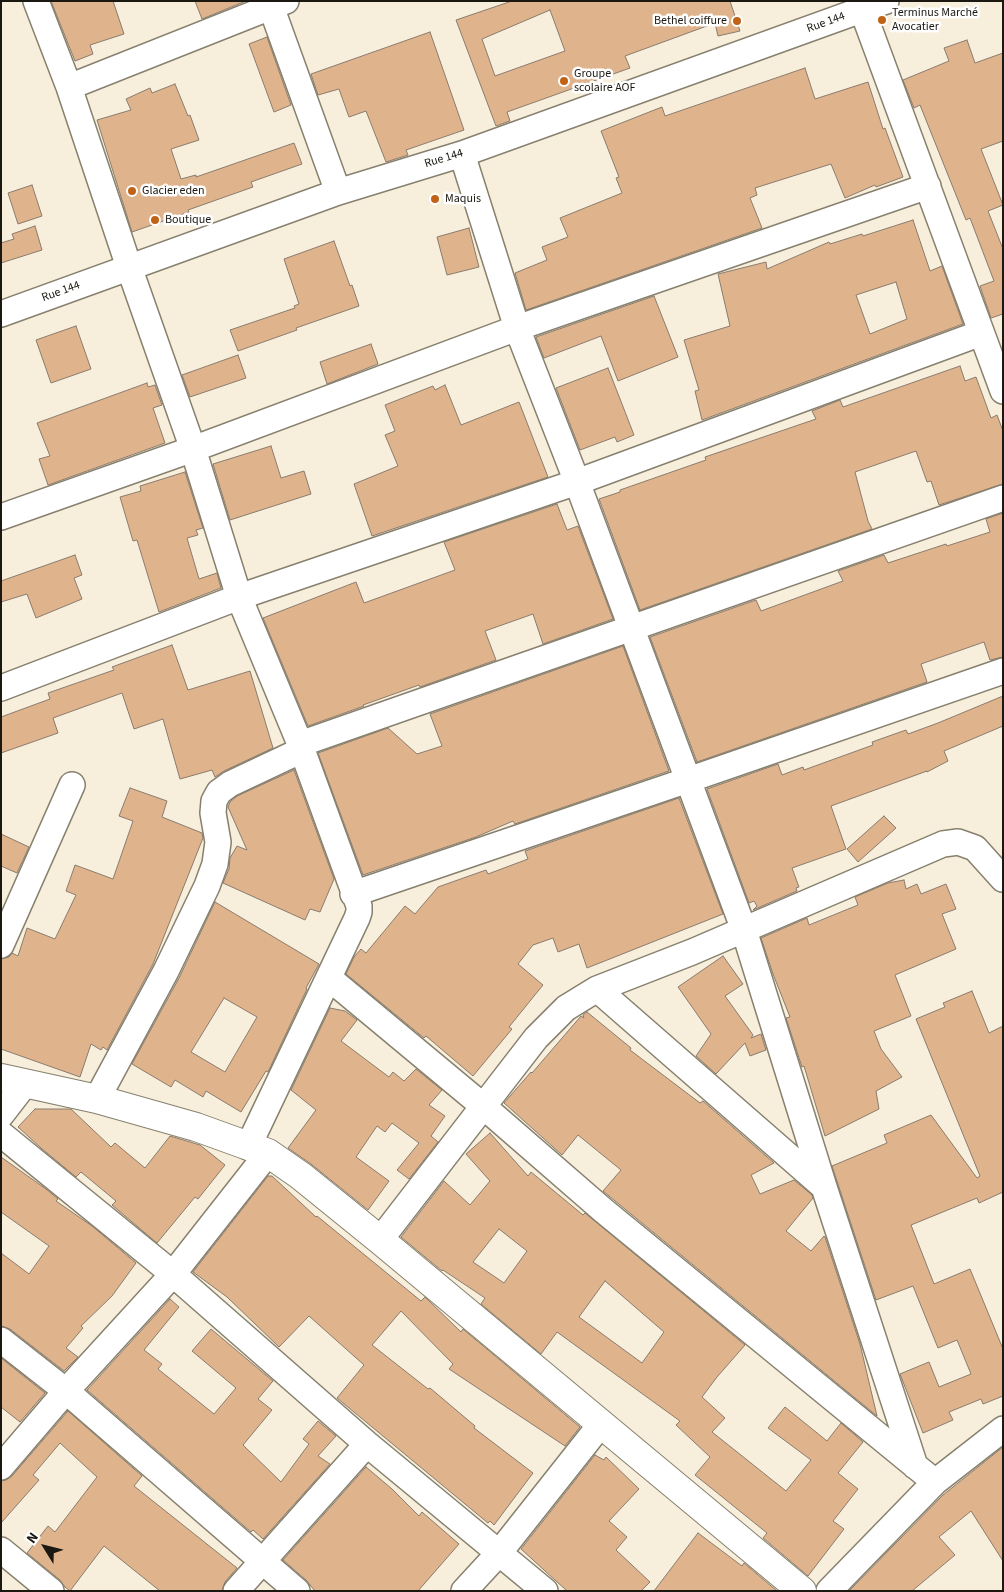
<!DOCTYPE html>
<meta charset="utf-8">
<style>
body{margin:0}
#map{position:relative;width:1004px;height:1592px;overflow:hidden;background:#f7efdb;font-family:"Source Sans 3",sans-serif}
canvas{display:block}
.frame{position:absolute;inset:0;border:2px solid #1a1811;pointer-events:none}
.north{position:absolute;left:20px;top:1522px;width:50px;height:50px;-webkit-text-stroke:4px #fff;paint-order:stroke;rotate:306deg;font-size:14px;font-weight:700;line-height:20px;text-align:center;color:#1a1811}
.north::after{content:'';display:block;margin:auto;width:18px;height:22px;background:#1a1811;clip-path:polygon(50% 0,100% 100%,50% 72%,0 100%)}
</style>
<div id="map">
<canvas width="1004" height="1592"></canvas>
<div class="frame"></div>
<div class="north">N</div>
</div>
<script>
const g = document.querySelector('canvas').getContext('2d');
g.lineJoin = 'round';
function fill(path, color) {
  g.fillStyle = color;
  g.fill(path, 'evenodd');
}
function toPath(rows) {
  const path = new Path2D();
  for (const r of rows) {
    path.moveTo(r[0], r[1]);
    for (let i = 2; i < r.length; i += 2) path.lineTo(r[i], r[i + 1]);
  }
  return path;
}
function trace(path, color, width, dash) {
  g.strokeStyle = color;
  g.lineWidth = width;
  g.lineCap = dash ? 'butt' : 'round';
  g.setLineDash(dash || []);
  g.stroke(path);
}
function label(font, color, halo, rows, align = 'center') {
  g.font = font + ' "Source Sans 3",sans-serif';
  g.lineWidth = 5;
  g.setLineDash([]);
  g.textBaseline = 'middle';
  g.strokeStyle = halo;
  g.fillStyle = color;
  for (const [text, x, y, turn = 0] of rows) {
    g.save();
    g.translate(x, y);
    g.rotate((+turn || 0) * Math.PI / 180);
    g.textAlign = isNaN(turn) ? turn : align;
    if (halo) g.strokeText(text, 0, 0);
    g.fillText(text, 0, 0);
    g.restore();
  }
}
const building = toPath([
 [51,1,113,1,124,34,90,45,93,54,75,61,51,1],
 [195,1,246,1,202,19,195,1],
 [512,1,730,1,740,31,718,36,715,23,625,56,630,68,507,112,510,121,496,126,456,20,512,1],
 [550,10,565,51,495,76,482,39,550,10],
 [430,32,464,130,406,150,408,155,386,162,366,111,349,117,339,89,318,95,311,74,430,32],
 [267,37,291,105,274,112,249,44,267,37],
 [967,40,975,63,1003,53,1003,141,981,149,1003,205,988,211,1003,249,1003,314,991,318,980,286,994,281,970,218,966,220,920,105,914,108,903,80,949,61,944,48,967,40],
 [805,68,815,99,868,82,883,129,885,128,903,177,876,187,875,185,845,198,831,164,755,188,757,195,750,198,762,228,526,310,515,273,547,260,542,247,568,237,560,218,622,193,616,178,619,177,601,131,662,107,665,116,805,68],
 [175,84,188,116,190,115,199,140,171,149,181,179,196,175,196,177,294,143,302,164,251,182,253,187,188,210,189,212,132,232,97,120,131,110,126,99,150,88,152,93,175,84],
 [32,185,42,216,18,224,8,193,32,185],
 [913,220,930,271,942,266,963,324,702,420,695,391,699,390,684,340,730,326,718,274,766,262,767,269,829,242,830,244,862,234,863,236,913,220],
 [896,282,907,319,870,334,856,295,896,282],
 [35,226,42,250,1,263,1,243,14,239,12,234,35,226],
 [469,228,479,267,447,275,437,237,469,228],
 [334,241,350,286,352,285,359,306,296,328,297,330,238,351,230,330,295,308,294,306,299,304,284,259,334,241],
 [654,296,678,357,618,381,601,336,544,358,536,337,654,296],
 [76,326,91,369,51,383,36,340,76,326],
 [371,344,378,364,327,384,320,362,371,344],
 [238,355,246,378,190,397,182,375,238,355],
 [960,366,965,381,976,377,991,418,997,415,1003,431,1003,484,939,505,931,481,927,482,916,451,855,472,868,521,872,529,640,610,599,499,620,492,620,490,706,460,705,457,816,419,812,411,840,400,843,407,960,366],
 [608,368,634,435,617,442,615,437,580,450,556,388,608,368],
 [147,383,148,387,155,385,162,405,153,408,165,443,48,485,39,459,50,456,37,423,147,383],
 [445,385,461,425,519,402,548,477,372,536,354,484,398,466,385,435,395,431,385,405,433,386,435,390,445,385],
 [271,446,281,478,304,471,311,494,230,520,213,464,271,446],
 [185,472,203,528,196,530,198,535,187,538,199,579,217,573,221,588,159,612,137,540,133,541,120,497,141,491,140,486,185,472],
 [557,504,567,530,578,526,613,619,543,644,533,614,485,631,496,660,420,687,419,685,363,705,364,706,308,726,263,618,356,582,364,603,455,570,444,542,557,504],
 [1003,513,1003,657,990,660,984,642,921,664,927,682,697,762,650,637,756,600,761,611,843,581,838,571,884,555,888,563,946,544,947,546,990,532,986,519,1003,513],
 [75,555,82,575,74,578,82,599,36,618,27,594,1,602,1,581,75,555],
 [172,645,188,690,250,671,273,748,224,771,215,777,212,770,180,779,163,719,134,729,122,693,53,718,58,733,1,753,1,717,50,699,48,693,114,670,112,667,172,645],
 [623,646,669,771,515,824,513,821,476,837,363,875,318,753,388,728,417,754,442,746,430,714,623,646],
 [1003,696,1003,726,944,751,948,761,927,772,927,771,831,806,846,849,792,868,799,887,796,888,797,891,753,910,757,906,754,901,749,903,707,789,778,764,782,775,803,767,804,770,873,745,872,742,906,730,908,734,938,723,1003,696],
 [294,770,334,879,320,912,310,909,305,920,223,883,229,869,230,858,237,846,247,850,228,807,230,802,237,796,294,770],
 [130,788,167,801,162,817,202,833,203,838,153,964,107,1050,103,1047,101,1050,91,1044,80,1077,1,1049,1,959,9,957,12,953,18,956,27,928,55,939,76,895,66,891,75,865,113,879,133,821,119,816,130,788],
 [679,798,723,914,587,968,579,944,558,952,553,938,533,945,518,964,543,985,509,1027,512,1029,473,1076,426,1036,424,1038,346,974,354,957,361,949,366,953,405,906,415,914,438,887,486,870,488,874,528,859,525,851,679,798],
 [884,816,896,828,858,862,847,849,884,816],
 [1,834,29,847,17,873,1,866,1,834],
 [904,880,906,889,917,884,921,894,946,884,956,909,942,914,956,949,895,975,911,1016,874,1031,881,1049,902,1077,876,1091,879,1109,825,1136,804,1066,802,1067,800,1061,786,1018,790,1017,773,974,761,938,807,918,809,925,858,905,855,897,888,883,904,880],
 [215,902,319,964,306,988,307,989,268,1072,266,1071,241,1112,206,1091,203,1097,175,1080,171,1087,132,1064,179,978,215,902],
 [224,998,257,1017,225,1072,191,1052,224,998],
 [723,956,743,984,725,996,753,1035,751,1038,761,1034,766,1050,750,1056,745,1043,716,1074,696,1056,711,1034,678,987,723,956],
 [972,991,989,1033,1003,1026,1003,1192,979,1203,977,1198,911,1225,934,1284,970,1269,1003,1349,1003,1396,983,1404,981,1399,949,1412,953,1420,923,1433,900,1374,929,1362,939,1387,971,1374,957,1340,938,1348,913,1286,876,1300,832,1166,887,1143,884,1135,931,1115,977,1178,980,1176,916,1019,945,1007,943,1003,972,991],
 [330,1008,345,1011,357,1020,341,1041,389,1077,393,1072,404,1081,416,1069,442,1090,429,1105,445,1116,431,1136,438,1142,409,1179,397,1170,419,1143,392,1123,385,1132,377,1126,356,1157,389,1181,368,1210,311,1164,288,1148,316,1110,291,1090,330,1008],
 [587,1012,631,1048,630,1050,700,1103,703,1101,774,1163,751,1175,760,1194,794,1180,812,1195,813,1198,786,1231,811,1251,824,1236,825,1237,860,1344,877,1416,603,1191,621,1170,578,1135,562,1155,504,1103,531,1072,532,1073,581,1016,584,1018,583,1015,587,1012],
 [35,1109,71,1109,111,1147,115,1143,145,1168,170,1136,200,1145,225,1165,198,1199,195,1197,157,1243,112,1205,116,1201,81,1172,76,1177,41,1148,18,1127,35,1109],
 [490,1133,528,1176,531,1172,583,1215,585,1213,745,1345,717,1377,702,1397,725,1418,712,1432,786,1491,811,1460,768,1428,785,1407,827,1441,841,1423,863,1442,838,1473,858,1489,833,1521,844,1529,808,1576,763,1538,767,1533,695,1475,710,1457,676,1425,680,1421,557,1332,541,1354,481,1304,485,1298,443,1270,442,1271,401,1237,444,1181,470,1205,490,1181,466,1154,490,1133],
 [499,1229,527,1251,504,1283,473,1262,499,1229],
 [605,1281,664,1332,642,1363,579,1317,605,1281],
 [1,1157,46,1189,58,1199,56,1201,92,1226,136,1263,112,1296,81,1326,83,1328,66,1348,78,1357,64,1371,10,1329,1,1326,1,1253,29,1274,49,1246,1,1212,1,1157],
 [268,1176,272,1176,316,1217,317,1216,421,1301,425,1297,461,1332,463,1329,580,1427,565,1446,449,1369,453,1364,401,1311,372,1345,428,1389,430,1388,475,1426,474,1428,533,1473,494,1525,490,1521,488,1523,337,1398,364,1365,309,1316,279,1347,227,1297,193,1272,268,1176],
 [170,1299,179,1307,144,1350,162,1364,158,1369,214,1414,236,1388,192,1351,211,1329,273,1381,258,1399,272,1410,243,1445,281,1482,309,1444,303,1439,318,1421,336,1436,318,1456,330,1464,263,1539,253,1530,251,1532,87,1390,170,1299],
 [1,1358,45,1393,20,1422,1,1407,1,1358],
 [68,1411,142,1476,134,1486,237,1568,225,1582,222,1591,160,1591,104,1546,70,1591,65,1587,60,1580,27,1553,48,1526,55,1532,97,1477,60,1443,33,1475,39,1480,1,1523,1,1481,6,1480,12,1476,68,1411],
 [1003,1447,1003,1561,971,1511,939,1537,955,1555,912,1591,849,1591,943,1495,1003,1447],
 [595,1455,604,1460,606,1457,639,1489,609,1521,627,1537,616,1550,650,1582,641,1591,567,1591,521,1549,595,1455],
 [366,1467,392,1489,419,1516,422,1512,459,1544,418,1591,315,1591,306,1580,283,1560,366,1467],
 [698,1533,742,1566,744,1563,777,1591,654,1591,698,1533]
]);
const street = toPath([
 [36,1,69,87,129,267,193,449,239,597,300,744,359,906,359,912,357,918,248,1147],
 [269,1,338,192],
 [859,1,1003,391],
 [69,87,286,1],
 [462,154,517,328,577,482,744,930,824,1187,915,1466],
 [1,314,338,192,462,154,886,1],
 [1,517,193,449,517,328,928,186],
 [1,688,239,597,577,482,981,333],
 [300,744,1003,498],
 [353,894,688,780,1003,671],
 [1,945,72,785],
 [329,978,483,1106,604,1211,935,1482],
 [597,989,824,1187],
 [97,1099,166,971,207,886,215,864,218,842,213,813,214,801,219,792,230,784,302,750],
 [1,1115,25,1084],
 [1,1134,173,1274,367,1444,545,1591],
 [380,1240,536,1038,566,1008,597,989,692,952,943,844,958,842,975,848,1003,879],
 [1,1340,66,1391,297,1591],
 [1,1467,66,1391,173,1274,268,1153],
 [1,1550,51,1591],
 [236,1591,367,1444],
 [464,1591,499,1553,601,1424],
 [829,1591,935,1482,1003,1429]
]);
const secondary = toPath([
 [1,1078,97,1099,196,1127,268,1153,301,1176,380,1240,802,1591]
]);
const markers = [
 [882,20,5,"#c06317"],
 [737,21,5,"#c06317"],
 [564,81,5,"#c06317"],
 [132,191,5,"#c06317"],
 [435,199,5,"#c06317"],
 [155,220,5,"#c06317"]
];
const poiNames = [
 ["Terminus Marché",892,13],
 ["Avocatier",892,27],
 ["Bethel coiffure",727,21,"right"],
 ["Groupe",574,74],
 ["scolaire AOF",574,88],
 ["Glacier eden",142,191],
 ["Maquis",445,199],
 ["Boutique",165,220]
];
const streetNames = [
 ["Rue 144",826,23,-20],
 ["Rue 144",444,159,-17],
 ["Rue 144",61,292,-20]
];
fill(building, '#dfb38b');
trace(building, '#8a7b6e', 1);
trace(street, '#87806e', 28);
trace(secondary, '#87806e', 30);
trace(street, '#fff', 25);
trace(secondary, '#fff', 28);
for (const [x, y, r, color] of markers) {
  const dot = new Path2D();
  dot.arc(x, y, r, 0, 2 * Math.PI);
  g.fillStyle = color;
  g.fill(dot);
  trace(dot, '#fff', 2);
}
label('12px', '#1a1811', '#fff', poiNames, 'left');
label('12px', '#1a1811', '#fff', streetNames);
</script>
